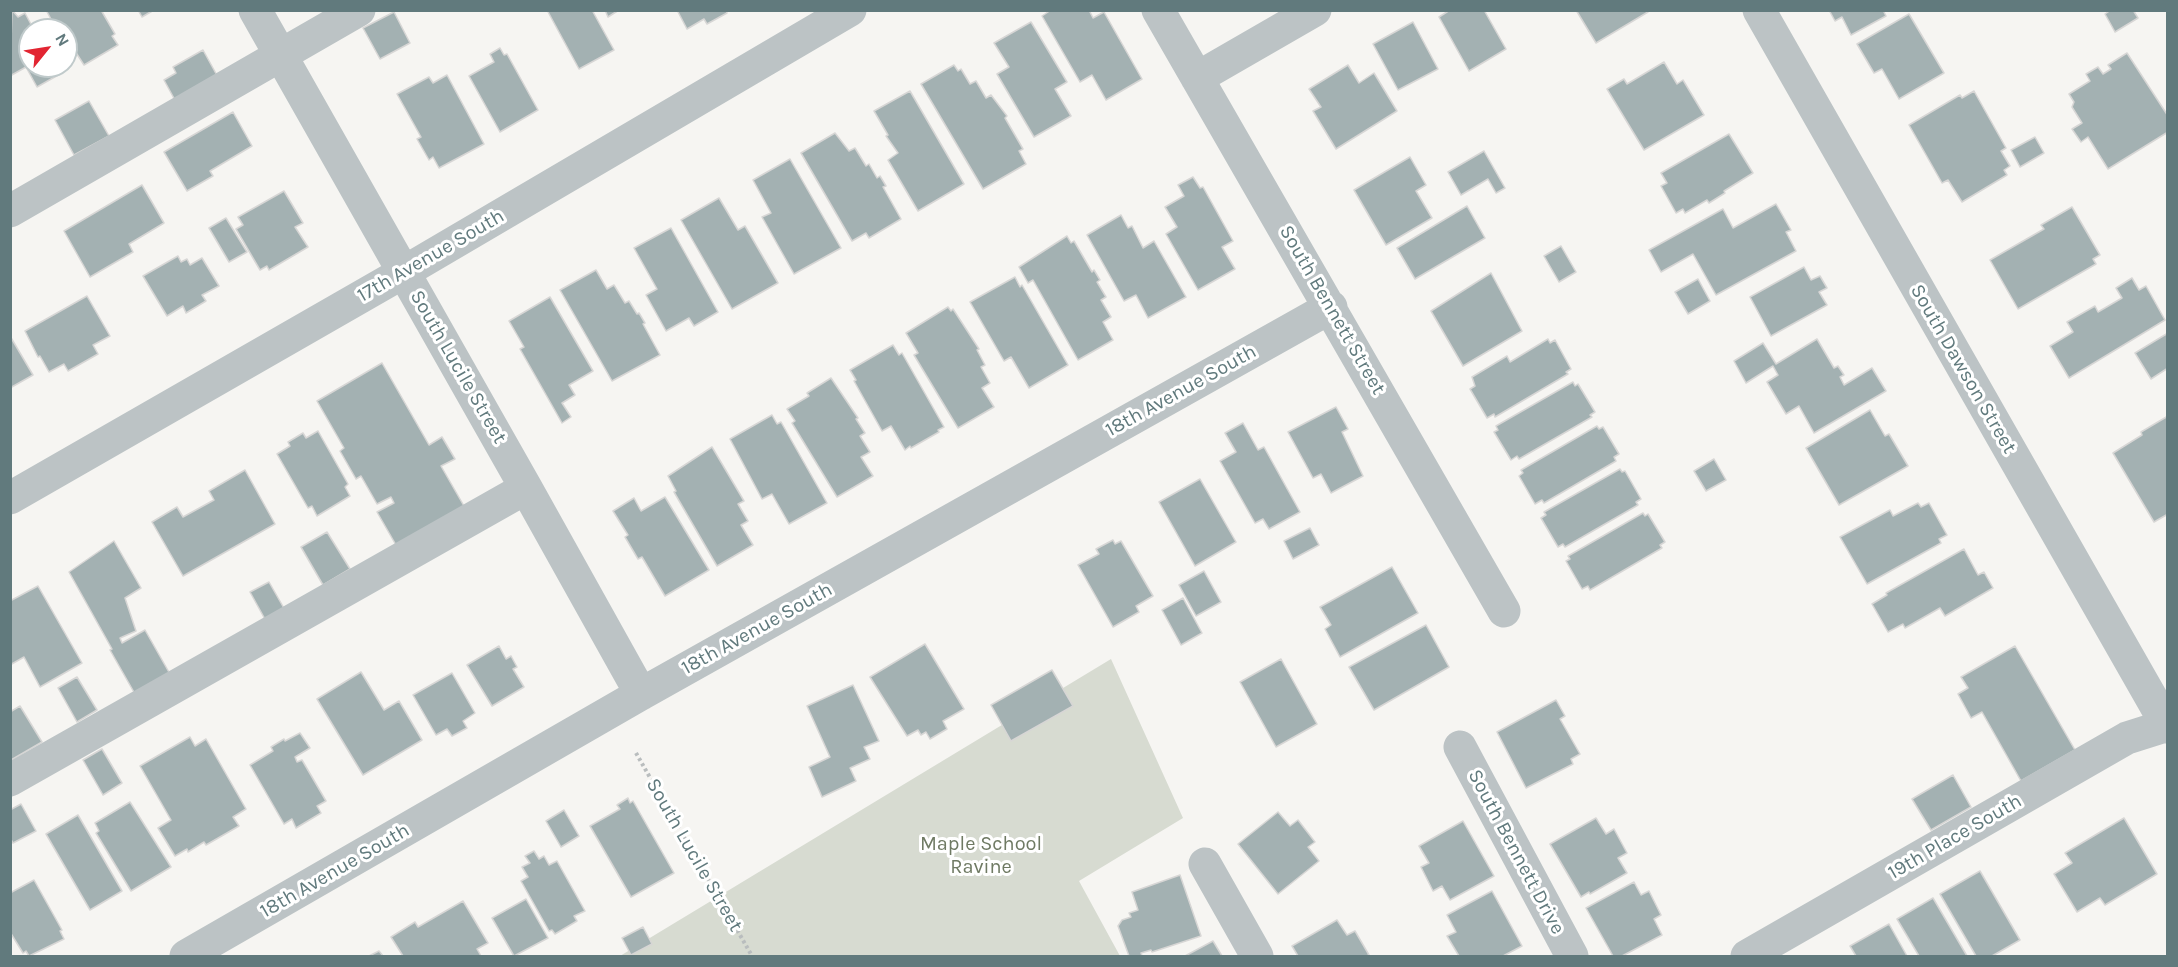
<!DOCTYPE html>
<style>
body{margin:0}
#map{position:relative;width:2178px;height:967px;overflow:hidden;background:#f6f5f2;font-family:Karla,sans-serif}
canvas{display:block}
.frame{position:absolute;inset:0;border:12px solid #617a7d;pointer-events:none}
.north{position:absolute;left:18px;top:18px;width:60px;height:60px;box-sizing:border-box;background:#fff;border:2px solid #c0cacb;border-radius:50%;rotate:60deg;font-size:16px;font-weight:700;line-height:24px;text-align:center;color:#617a7d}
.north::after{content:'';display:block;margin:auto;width:21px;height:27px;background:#e22532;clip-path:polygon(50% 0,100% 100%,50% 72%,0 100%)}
</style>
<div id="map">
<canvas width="2178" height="967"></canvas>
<div class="frame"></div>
<div class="north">N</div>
</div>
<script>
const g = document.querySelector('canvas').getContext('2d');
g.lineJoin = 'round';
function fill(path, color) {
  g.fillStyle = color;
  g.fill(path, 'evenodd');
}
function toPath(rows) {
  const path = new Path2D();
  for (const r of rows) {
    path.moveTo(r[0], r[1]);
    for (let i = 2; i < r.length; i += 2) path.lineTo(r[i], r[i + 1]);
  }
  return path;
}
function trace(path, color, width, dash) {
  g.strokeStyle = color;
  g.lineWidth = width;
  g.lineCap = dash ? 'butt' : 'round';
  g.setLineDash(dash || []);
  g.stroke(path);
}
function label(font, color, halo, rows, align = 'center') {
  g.font = font + ' Karla,sans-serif';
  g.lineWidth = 6;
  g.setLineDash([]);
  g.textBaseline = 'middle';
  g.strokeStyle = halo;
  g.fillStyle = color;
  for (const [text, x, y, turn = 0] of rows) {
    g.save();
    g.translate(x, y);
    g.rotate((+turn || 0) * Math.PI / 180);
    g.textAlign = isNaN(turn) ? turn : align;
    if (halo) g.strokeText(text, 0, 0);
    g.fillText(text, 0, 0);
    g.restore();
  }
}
const green = toPath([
 [1111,659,1183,818,1079,881,1120,956,620,956]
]);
const building = toPath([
 [12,10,18,17,25,13,34,30,30,30,30,66,55,66,60,74,37,87,26,67,10,76,12,10],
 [46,10,101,10,115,34,112,36,118,45,84,65,73,48,69,50,66,45,66,30,57,30,46,10],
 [138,10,154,10,142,17,138,10],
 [547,10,592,10,614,50,579,69,547,10],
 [605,10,619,10,608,17,605,10],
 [677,10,726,10,727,13,707,24,704,19,687,29,677,10],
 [1051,10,1089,10,1093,18,1104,12,1142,79,1106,100,1092,75,1080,82,1042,16,1051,10],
 [1450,10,1484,10,1506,49,1469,71,1439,17,1450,10],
 [1576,10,1647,10,1648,12,1596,43,1576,10],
 [1829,10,1887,10,1884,12,1886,16,1851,35,1842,17,1835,21,1829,10],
 [2111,10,2133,10,2138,18,2115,32,2105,14,2111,10],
 [394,12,410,43,380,59,363,28,394,12],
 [1909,14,1944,73,1899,99,1882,69,1874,73,1857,44,1909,14],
 [1031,22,1067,82,1055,89,1071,116,1034,137,997,74,1009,67,994,43,1031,22],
 [1413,22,1438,69,1398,90,1373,44,1413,22],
 [500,48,504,55,507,54,538,110,500,132,469,76,494,62,490,54,500,48],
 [203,50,219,79,176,102,164,80,176,73,173,67,203,50],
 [2127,53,2168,116,2168,132,2108,169,2088,137,2081,142,2072,129,2082,123,2072,107,2074,102,2069,94,2090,81,2086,74,2098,67,2103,74,2111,69,2108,65,2127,53],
 [1664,62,1677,84,1683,80,1704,115,1644,150,1607,89,1624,79,1627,84,1664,62],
 [954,65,958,71,961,69,970,84,976,81,986,98,991,95,1007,116,1005,118,1023,149,1019,151,1026,164,983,189,921,84,954,65],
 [1348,65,1359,83,1374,73,1397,111,1336,149,1313,111,1321,107,1309,89,1348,65],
 [447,75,484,144,439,168,433,157,429,160,417,139,421,137,397,94,429,77,433,83,447,75],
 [910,91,964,184,918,211,888,160,898,153,886,136,888,135,874,111,910,91],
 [1974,91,2006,148,2001,151,2010,166,2004,170,2007,175,1962,202,1948,180,1942,183,1909,125,1960,95,1962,98,1974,91],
 [89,101,109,136,74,155,55,120,89,101],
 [233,112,252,146,210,171,213,176,187,191,164,152,233,112],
 [835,133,849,151,855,148,866,166,869,164,877,178,880,176,886,186,883,187,901,219,869,238,866,233,852,241,801,153,835,133],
 [1729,134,1753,173,1724,191,1725,193,1709,203,1707,200,1685,213,1683,209,1676,213,1661,186,1667,183,1661,173,1729,134],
 [2035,137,2044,153,2020,167,2011,150,2035,137],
 [1484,151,1505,188,1496,193,1488,179,1461,195,1448,172,1484,151],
 [1410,157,1426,185,1416,191,1432,218,1386,245,1354,190,1410,157],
 [790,159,841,248,794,274,762,217,771,213,753,180,790,159],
 [1193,177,1200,188,1203,187,1233,241,1222,247,1235,269,1198,290,1166,234,1177,227,1165,207,1184,196,1178,185,1193,177],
 [142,185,164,223,129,244,133,252,90,277,64,231,142,185],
 [284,191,303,223,295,227,308,247,269,270,267,266,260,270,236,229,243,225,238,217,284,191],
 [719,198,738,230,745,226,778,283,732,309,681,220,719,198],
 [1776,204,1791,230,1786,232,1796,251,1716,295,1693,254,1661,272,1649,250,1723,209,1733,228,1776,204],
 [1467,206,1485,238,1415,279,1397,248,1467,206],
 [2072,207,2100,255,2093,259,2096,264,2018,309,1990,260,2044,229,2041,225,2072,207],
 [1121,215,1128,228,1132,226,1143,248,1154,241,1186,297,1148,318,1136,295,1124,301,1087,235,1121,215],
 [226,218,247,252,229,262,209,228,226,218],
 [671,228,718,312,694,326,689,318,666,331,646,295,657,289,634,248,671,228],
 [1067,236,1071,243,1074,241,1092,272,1094,270,1100,280,1097,282,1106,297,1101,300,1111,317,1103,322,1113,340,1078,360,1033,280,1028,283,1019,267,1067,236],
 [1561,246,1576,272,1559,282,1544,256,1561,246],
 [178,256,181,262,187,259,190,265,202,258,219,286,202,295,206,301,186,313,183,306,167,316,143,276,178,256],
 [1804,267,1811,280,1820,276,1827,288,1819,292,1827,305,1771,336,1750,297,1804,267],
 [596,270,607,289,614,285,625,303,629,301,637,314,639,313,645,323,643,324,660,355,612,381,560,290,596,270],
 [1491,273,1522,331,1463,366,1431,311,1491,273],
 [1015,277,1020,287,1022,285,1068,365,1029,388,1011,357,1004,361,970,302,1015,277],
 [2132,278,2139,290,2146,286,2165,320,2069,378,2050,346,2073,332,2067,322,2095,306,2098,312,2122,298,2116,288,2132,278],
 [1698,279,1710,301,1688,314,1675,292,1698,279],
 [87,296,110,336,93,345,98,354,68,371,64,364,49,372,40,356,38,357,25,331,87,296],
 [550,297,593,371,569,385,575,395,562,403,571,417,562,423,520,349,524,347,509,321,550,297],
 [948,307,951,311,953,309,979,349,977,350,985,365,981,367,990,383,982,388,994,407,958,428,914,355,918,353,906,333,948,307],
 [2168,333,2168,368,2151,379,2135,353,2168,333],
 [10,336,33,375,10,388,10,336],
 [1548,339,1550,343,1555,340,1571,369,1566,372,1568,374,1495,417,1494,414,1487,418,1470,389,1475,386,1472,377,1507,356,1510,362,1548,339],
 [1817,339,1834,368,1838,366,1844,375,1840,377,1844,385,1872,368,1886,391,1814,433,1799,406,1786,414,1767,382,1778,375,1773,366,1746,383,1734,361,1763,343,1776,364,1817,339],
 [893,345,899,355,902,353,944,427,938,430,939,432,911,448,910,446,905,450,891,426,882,431,854,381,856,380,850,370,893,345],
 [382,363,429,445,442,437,455,459,441,466,468,513,400,552,377,512,394,503,391,497,377,504,361,476,356,479,340,451,344,448,317,401,382,363],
 [831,378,858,418,856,419,865,433,860,436,870,452,861,457,873,476,837,497,792,423,795,421,787,409,809,396,807,393,831,378],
 [1573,382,1575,386,1578,384,1595,412,1590,415,1592,417,1519,459,1517,456,1511,460,1494,432,1498,430,1496,426,1573,382],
 [1336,407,1348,429,1342,432,1363,476,1331,493,1321,474,1313,478,1288,432,1336,407],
 [1870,410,1885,436,1889,434,1908,466,1839,505,1806,448,1870,410],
 [772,415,777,424,781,422,827,503,789,524,772,494,762,499,730,439,772,415],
 [2168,416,2168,514,2154,522,2113,453,2142,435,2141,432,2168,416],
 [1243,423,1258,450,1264,447,1300,512,1269,529,1263,519,1255,523,1220,461,1236,452,1225,433,1243,423],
 [1597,426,1599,429,1603,427,1619,454,1614,457,1616,461,1544,503,1542,500,1535,504,1519,476,1523,473,1521,470,1597,426],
 [318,431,348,484,345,487,350,496,317,516,312,506,308,508,277,454,290,446,288,442,303,433,306,438,318,431],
 [712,447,744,501,738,504,748,521,741,525,753,545,717,566,674,492,676,491,668,476,712,447],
 [1714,459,1726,480,1706,491,1694,471,1714,459],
 [1620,469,1622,472,1625,471,1641,499,1636,502,1638,505,1565,547,1563,544,1558,547,1541,518,1546,515,1544,512,1620,469],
 [245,470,275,524,183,576,152,522,177,507,183,517,214,500,209,491,245,470],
 [1200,479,1236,542,1195,566,1159,502,1200,479],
 [665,497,709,570,665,596,642,557,638,559,625,537,628,535,613,511,634,498,641,511,665,497],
 [1918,503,1921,507,1929,503,1947,535,1939,539,1941,543,1867,584,1840,537,1890,510,1893,516,1918,503],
 [1643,513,1645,516,1648,514,1665,542,1660,545,1662,548,1590,590,1588,586,1582,589,1566,561,1570,559,1568,556,1643,513],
 [1310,528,1319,545,1293,559,1284,541,1310,528],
 [327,532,350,569,323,585,301,547,327,532],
 [1113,540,1115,544,1121,541,1153,596,1136,606,1139,612,1113,627,1078,565,1099,554,1096,549,1113,540],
 [114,541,141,588,125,598,136,631,120,638,122,643,145,630,170,674,135,694,110,650,112,649,69,572,114,541],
 [1964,549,1978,575,1984,572,1993,588,1945,616,1940,608,1905,628,1903,624,1888,632,1872,604,1887,595,1886,593,1964,549],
 [1392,567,1418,613,1340,657,1325,629,1331,625,1320,607,1392,567],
 [1204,571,1221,602,1196,616,1179,585,1204,571],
 [269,582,285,610,266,621,250,592,269,582],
 [38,586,82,663,40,687,24,657,10,665,10,601,38,586],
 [1183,598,1202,633,1181,645,1162,610,1183,598],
 [1426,625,1449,667,1374,710,1349,667,1426,625],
 [925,644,964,709,943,721,947,729,930,739,926,732,921,735,918,730,907,736,870,677,925,644],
 [499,646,506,659,511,656,517,667,513,669,524,687,492,706,467,665,499,646],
 [2015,646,2075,750,2021,781,1982,712,1971,718,1958,694,1968,688,1961,677,2015,646],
 [1281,659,1317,724,1276,747,1240,682,1281,659],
 [1052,670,1073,706,1011,741,991,705,1052,670],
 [361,672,384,710,399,701,422,740,363,775,317,699,361,672],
 [452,673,475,713,463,721,467,728,452,736,447,729,436,735,413,695,452,673],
 [77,677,97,710,77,722,58,688,77,677],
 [853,685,879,741,864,747,870,759,850,768,856,781,822,797,809,767,830,757,807,706,853,685],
 [1556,700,1565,716,1560,719,1580,754,1571,759,1573,764,1526,788,1497,732,1556,700],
 [20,706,42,742,11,760,10,712,20,706],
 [300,733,310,748,295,757,297,762,302,760,326,801,317,806,321,813,296,828,292,819,284,824,250,765,273,751,271,747,284,739,285,741,300,733],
 [190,737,195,746,206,739,246,809,233,817,239,826,206,845,204,842,188,852,187,849,175,856,158,828,171,820,140,766,190,737],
 [102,749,122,783,103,795,83,760,102,749],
 [1953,775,1971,807,1931,830,1912,799,1953,775],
 [628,798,630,803,633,801,674,873,631,897,590,826,620,809,617,805,628,798],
 [130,802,171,867,131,891,96,833,99,831,95,823,130,802],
 [21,804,36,831,13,843,10,838,10,810,21,804],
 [564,810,579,836,561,847,546,821,564,810],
 [1278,812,1290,826,1298,820,1315,842,1308,847,1319,861,1278,894,1238,844,1278,812],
 [78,815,122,891,90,910,46,834,78,815],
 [1596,818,1606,834,1614,829,1627,853,1618,858,1627,873,1590,894,1589,892,1581,897,1550,844,1596,818],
 [2124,818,2157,874,2105,905,2100,898,2077,912,2054,874,2072,863,2065,853,2124,818],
 [1463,821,1494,876,1450,900,1442,886,1433,891,1421,867,1429,863,1419,846,1463,821],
 [534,851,539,859,544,856,549,865,557,861,585,911,574,916,577,921,555,934,552,930,549,931,521,881,528,877,522,867,530,863,525,856,534,851],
 [1980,871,2020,940,1992,956,1976,956,1940,894,1980,871],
 [1180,875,1201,936,1152,952,1151,950,1141,953,1142,956,1129,956,1118,926,1122,920,1131,917,1129,913,1138,910,1132,892,1180,875],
 [34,880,62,930,60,931,64,939,29,956,26,951,23,953,10,932,10,893,34,880],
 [1634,882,1641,895,1649,891,1661,915,1654,919,1662,935,1622,956,1613,956,1586,908,1634,882],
 [1492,891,1522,946,1503,956,1459,956,1447,936,1456,932,1447,915,1492,891],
 [1933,898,1967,956,1919,956,1897,919,1933,898],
 [526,899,548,938,514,956,492,918,526,899],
 [463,901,488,943,477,949,481,956,403,956,391,937,415,922,418,927,463,901],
 [1337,920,1347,935,1355,931,1369,955,1366,956,1298,956,1292,946,1337,920],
 [1889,924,1907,956,1856,956,1850,946,1889,924],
 [643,927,652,944,631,955,622,938,643,927],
 [1213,941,1222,956,1185,956,1213,941],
 [379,951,383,956,369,956,379,951]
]);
const path = toPath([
 [636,753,752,956]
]);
const minor = toPath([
 [255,10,526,488,641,694],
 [1158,10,1504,611],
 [1759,10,2168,727],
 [1197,78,1315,10],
 [10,211,359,10],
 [10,498,404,272,850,10],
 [1460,747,1572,956],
 [10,780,526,488],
 [1205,864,1257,956],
 [186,956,641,694,1331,307],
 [1747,956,2127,738,2168,725]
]);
const streetNames = [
 ["17th Avenue South",431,256,-30],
 ["South Bennett Street",1332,310,60],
 ["South Lucile Street",458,367,60],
 ["South Dawson Street",1963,369,60],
 ["18th Avenue South",1181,391,-29],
 ["18th Avenue South",757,629,-29],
 ["19th Place South",1955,837,-30],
 ["South Bennett Drive",1516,852,62],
 ["South Lucile Street",694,855,60],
 ["18th Avenue South",335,871,-30]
];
const parkNames = [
 ["Maple School",981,844],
 ["Ravine",981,867]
];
fill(green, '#d7dbd1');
fill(building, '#a3b1b2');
trace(building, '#d7d6d5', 1.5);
trace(path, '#b9bdbe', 4, [3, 3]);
trace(minor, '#bcc3c5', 33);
label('20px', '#617a7d', '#fff', streetNames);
label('20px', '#6f7a63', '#fff', parkNames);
</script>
